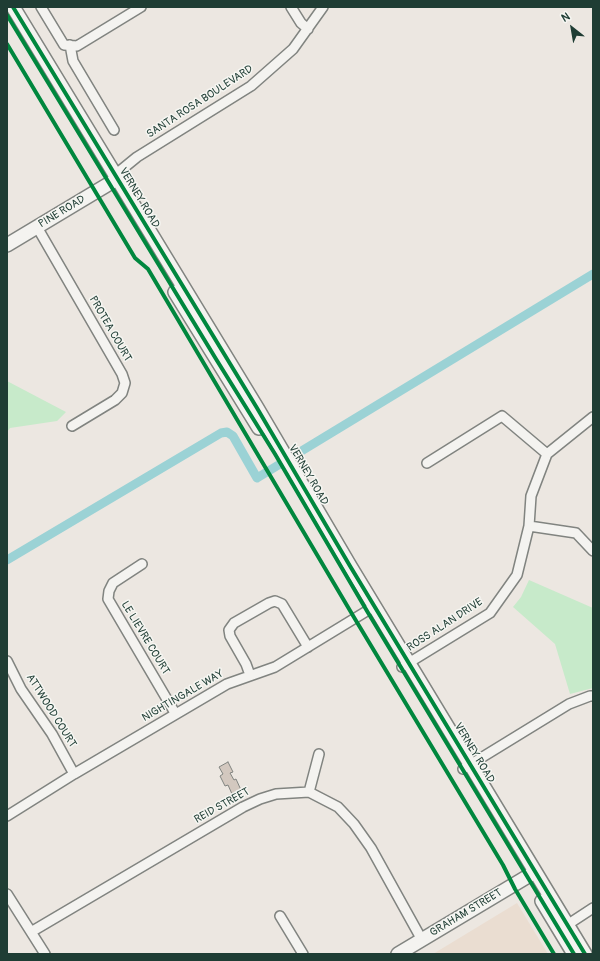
<!DOCTYPE html>
<style>
body{margin:0}
#map{position:relative;width:600px;height:961px;overflow:hidden;background:#ece7e1;font-family:Pangolin,sans-serif}
canvas{display:block}
.frame{position:absolute;inset:0;border:8px solid #1f3d34;pointer-events:none}
.north{position:absolute;left:552px;top:8px;width:40px;height:40px;-webkit-text-stroke:3px #f6f6f2;paint-order:stroke;rotate:329deg;font-size:11px;font-weight:700;line-height:16px;text-align:center;color:#1f3d34}
.north::after{content:'';display:block;margin:auto;width:14px;height:18px;background:#1f3d34;clip-path:polygon(50% 0,100% 100%,50% 72%,0 100%)}
</style>
<div id="map">
<canvas width="600" height="961"></canvas>
<div class="frame"></div>
<div class="north">N</div>
</div>
<script>
const g = document.querySelector('canvas').getContext('2d');
g.lineJoin = 'round';
function fill(path, color) {
  g.fillStyle = color;
  g.fill(path, 'evenodd');
}
function toPath(rows) {
  const path = new Path2D();
  for (const r of rows) {
    path.moveTo(r[0], r[1]);
    for (let i = 2; i < r.length; i += 2) path.lineTo(r[i], r[i + 1]);
  }
  return path;
}
function trace(path, color, width, dash) {
  g.strokeStyle = color;
  g.lineWidth = width;
  g.lineCap = dash ? 'butt' : 'round';
  g.setLineDash(dash || []);
  g.stroke(path);
}
function label(font, color, halo, rows, align = 'center') {
  g.font = font + ' Pangolin,sans-serif';
  g.lineWidth = 3;
  g.setLineDash([]);
  g.textBaseline = 'middle';
  g.strokeStyle = halo;
  g.fillStyle = color;
  for (const [text, x, y, turn = 0] of rows) {
    g.save();
    g.translate(x, y);
    g.rotate((+turn || 0) * Math.PI / 180);
    g.textAlign = isNaN(turn) ? turn : align;
    if (halo) g.strokeText(text, 0, 0);
    g.fillText(text, 0, 0);
    g.restore();
  }
}
const built = toPath([
 [517,903,548,954,433,954]
]);
const green = toPath([
 [7,381,66,412,57,421,10,428,7,432],
 [529,580,593,608,593,688,570,694,555,644,513,607,521,597]
]);
const canal = toPath([
 [7,560,221,433,227,432,233,436,257,478,593,274]
]);
const building = toPath([
 [228,762,233,772,230,773,234,780,236,779,241,790,232,794,228,785,225,786,220,776,223,774,219,767,228,762]
]);
const street = toPath([
 [41,7,64,45,77,46,141,7],
 [291,7,301,23,308,29],
 [70,45,73,61,114,130],
 [115,175,137,157,251,86,293,49,323,7],
 [37,227,122,374,125,383,122,393,115,400,72,426],
 [427,463,502,416,547,454],
 [529,526,576,533,593,551],
 [142,564,113,583,109,591,108,599,175,713],
 [7,661,21,689,52,734,74,774],
 [402,667,490,613,517,575,529,526,531,496,547,454,593,417],
 [250,675,246,664,230,636,229,630,234,623,269,603,275,601,282,604,308,647],
 [463,769,569,704,590,696,593,696],
 [309,792,319,754],
 [7,816,74,774,227,684,275,667,375,606],
 [7,894,45,954],
 [280,916,303,954],
 [564,927,593,908],
 [31,932,243,807,260,799,276,794,309,792,338,807,354,824,371,848,422,940]
]);
const secondary = toPath([
 [13,7,257,408,350,566,585,954],
 [7,245,117,179],
 [175,292,259,428],
 [542,901,574,954],
 [398,954,535,872]
]);
const cycleway = toPath([
 [13,7,257,408,350,566,585,954],
 [7,15,216,359,275,454,367,611,574,954],
 [7,44,135,258,148,269,355,619,503,865,515,889,554,954]
]);
const streetNames = [
 ["SANTA ROSA BOULEVARD",200,102,-33],
 ["VERNEY ROAD",139,198,59],
 ["PINE ROAD",62,212,-31],
 ["PROTEA COURT",110,329,60],
 ["VERNEY ROAD",308,475,60],
 ["ROSS ALAN DRIVE",445,625,-33],
 ["LE LIEVRE COURT",145,638,59],
 ["NIGHTINGALE WAY",183,696,-30],
 ["ATTWOOD COURT",51,711,58],
 ["VERNEY ROAD",474,753,59],
 ["REID STREET",222,806,-29],
 ["GRAHAM STREET",466,913,-31]
];
fill(built, '#eaddd1');
fill(green, '#c7eaca');
trace(canal, '#9bd2d5', 9);
fill(building, '#d3c8bf');
trace(building, '#818480', 1);
trace(street, '#818480', 12);
trace(secondary, '#818480', 16);
trace(street, '#f4f3f0', 9);
trace(secondary, '#f4f3f0', 13);
trace(cycleway, '#00873e', 4);
label('11px', '#1f3d34', '#f6f6f2', streetNames);
</script>
